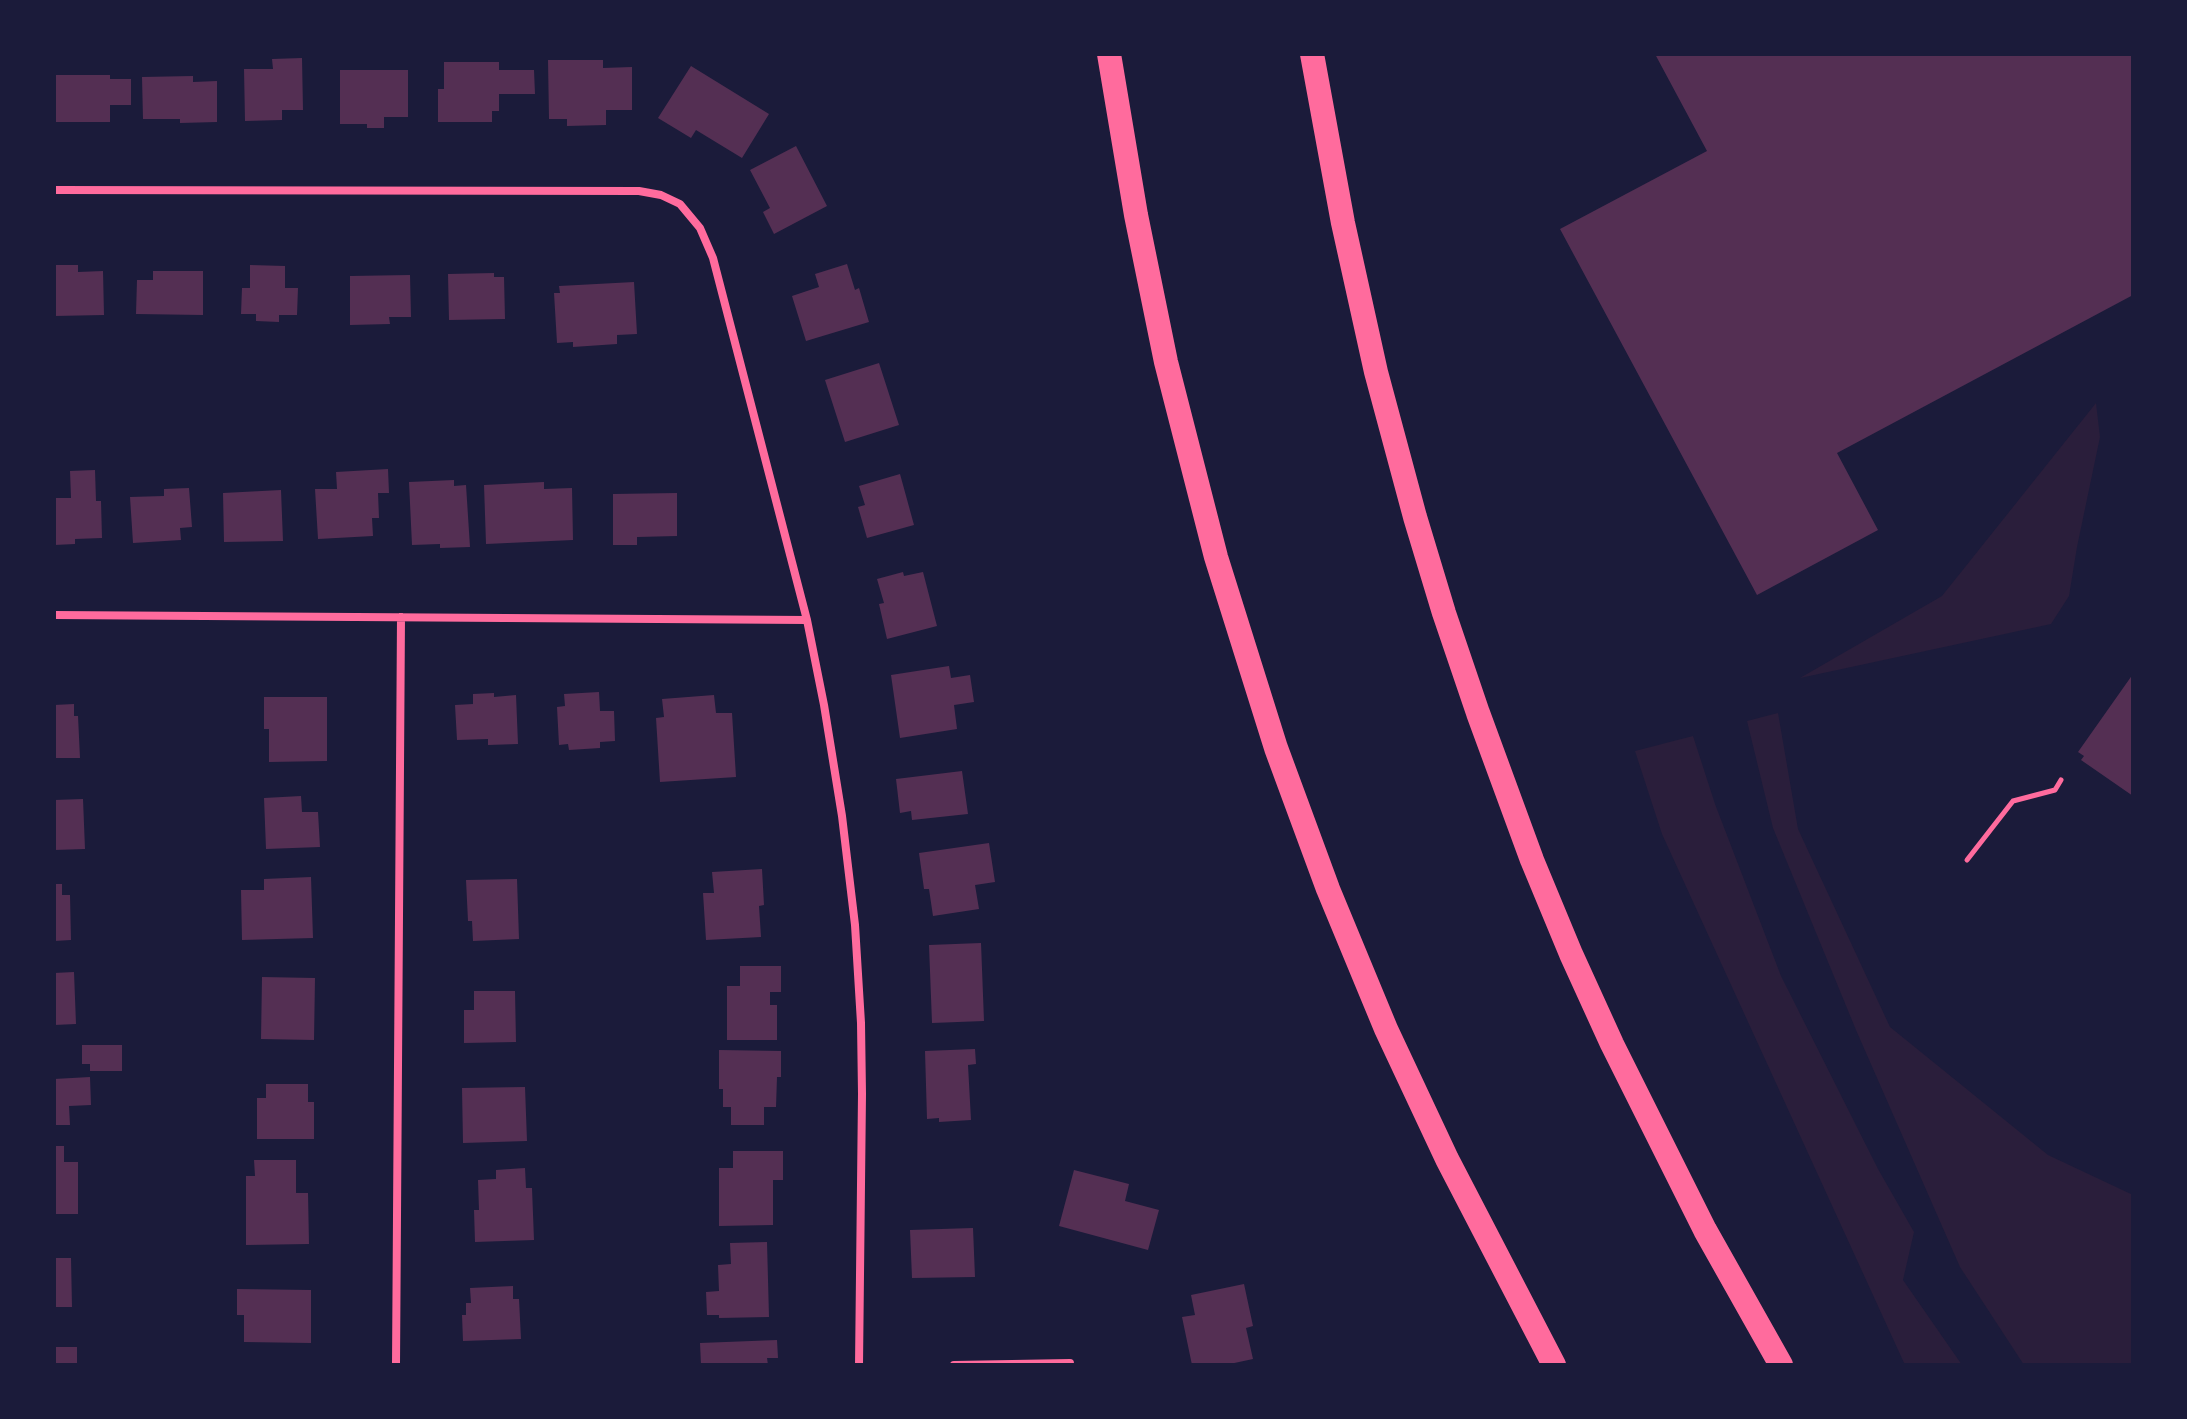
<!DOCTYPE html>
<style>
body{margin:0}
#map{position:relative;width:2187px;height:1419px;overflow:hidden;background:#1b1b3a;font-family:"Source Sans 3",sans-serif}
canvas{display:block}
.frame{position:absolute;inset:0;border:56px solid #1b1b3a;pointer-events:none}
</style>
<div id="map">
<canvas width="2187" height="1419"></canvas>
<div class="frame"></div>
</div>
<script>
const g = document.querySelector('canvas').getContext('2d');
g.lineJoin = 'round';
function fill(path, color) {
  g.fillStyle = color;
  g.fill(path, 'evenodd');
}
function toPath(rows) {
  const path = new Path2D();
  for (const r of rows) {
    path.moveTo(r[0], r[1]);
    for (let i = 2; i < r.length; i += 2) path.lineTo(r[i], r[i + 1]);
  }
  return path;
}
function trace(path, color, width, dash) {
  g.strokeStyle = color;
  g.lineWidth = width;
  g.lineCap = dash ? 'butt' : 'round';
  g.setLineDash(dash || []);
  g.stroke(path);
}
const green = toPath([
 [2096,403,2100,437,2077,547,2069,596,2051,624,1800,678,1942,596],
 [1778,713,1798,829,1890,1027,2048,1155,2133,1195,2133,1365,2024,1365,1960,1267,1856,1030,1773,828,1747,721],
 [1693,736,1715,804,1781,976,1878,1169,1914,1232,1903,1280,1962,1365,1905,1365,1662,834,1635,751]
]);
const building = toPath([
 [1655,54,2133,54,2133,295,1837,453,1878,530,1757,595,1560,229,1707,151],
 [302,58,303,110,282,110,282,120,245,121,244,69,273,69,272,59],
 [548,60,603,60,603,68,632,67,632,110,606,110,606,125,567,126,567,119,549,119],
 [444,62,499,62,499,70,534,70,535,94,499,94,499,111,492,111,492,122,438,122,438,89,444,89],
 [691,66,769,114,742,158,696,130,691,138,658,118],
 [340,70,408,70,408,117,384,117,384,128,367,128,367,124,340,124],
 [54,75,110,75,110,79,131,79,131,105,110,105,110,122,54,122],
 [193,76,193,82,217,81,217,122,180,123,180,119,143,119,142,77],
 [796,146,827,206,774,234,763,212,770,208,750,170],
 [847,264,855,290,859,288,869,322,806,341,792,296,819,287,815,274],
 [54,265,78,265,78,272,103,271,104,315,54,316],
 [250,265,285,266,285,288,298,288,297,315,279,315,279,322,256,321,256,314,241,314,242,288,250,288],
 [153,271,203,271,203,315,136,314,137,280,153,280],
 [494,273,494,277,504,277,505,319,449,320,448,274],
 [410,275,411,317,389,317,390,324,350,325,350,276],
 [634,282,637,334,617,335,617,344,573,347,573,342,557,343,554,293,560,293,559,286],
 [879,363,899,425,845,442,825,380],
 [388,469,389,493,378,493,379,518,372,518,373,536,318,539,315,489,337,489,336,472],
 [95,470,96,501,101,501,102,538,75,539,75,544,54,545,54,498,71,498,70,471],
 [900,474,914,525,867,538,858,507,865,505,859,486],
 [454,480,454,486,466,485,470,547,440,548,440,544,412,545,409,482],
 [544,482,544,489,572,488,573,540,486,544,484,485],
 [189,488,192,527,180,528,181,540,133,543,130,497,164,496,164,489],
 [281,490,283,541,224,542,223,493],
 [677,493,677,536,637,537,637,545,613,545,613,494],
 [903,572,904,576,923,572,937,626,887,639,879,604,884,603,877,579],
 [949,666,951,678,970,675,974,702,954,705,957,729,900,738,891,675],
 [2133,674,2133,796,2081,760,2084,756,2078,752],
 [599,692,600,711,614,711,615,741,600,742,600,748,569,750,568,744,559,745,557,707,565,706,564,694],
 [494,693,494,697,516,695,518,744,488,745,488,739,457,740,455,705,473,704,473,694],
 [714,695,716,713,732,713,736,777,660,782,656,718,664,717,662,699],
 [264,697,327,697,327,761,269,762,269,729,264,729],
 [74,704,74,716,78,716,80,758,54,758,54,705],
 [962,771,968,814,912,820,911,811,900,813,896,779],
 [301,796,302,812,318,812,320,847,266,849,264,798],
 [83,799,85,849,54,850,54,800],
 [989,843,995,882,975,885,979,909,933,916,929,889,924,889,919,853],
 [762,869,764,905,759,906,761,937,706,940,703,893,714,893,712,872],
 [311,877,313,938,242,940,241,890,264,890,264,879],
 [517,879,519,939,473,941,472,921,468,921,466,880],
 [54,884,62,884,62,895,70,895,71,940,54,941],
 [981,943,984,1021,932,1023,929,945],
 [740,966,781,966,781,992,770,992,770,1005,777,1005,777,1040,727,1040,727,986,740,986],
 [74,972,76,1024,54,1025,54,973],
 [262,977,315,978,314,1040,261,1039],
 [474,991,515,991,516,1042,464,1043,464,1010,474,1010],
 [82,1045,122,1045,122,1071,90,1071,90,1064,82,1064],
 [975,1049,976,1064,968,1065,971,1120,939,1122,939,1118,927,1119,925,1051],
 [719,1050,781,1051,781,1077,777,1077,776,1107,764,1107,764,1125,731,1125,731,1107,723,1107,723,1089,719,1089],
 [90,1077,91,1105,69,1106,70,1125,54,1125,54,1079],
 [266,1084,308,1084,308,1102,314,1102,314,1139,257,1139,257,1098,266,1098],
 [525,1087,527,1141,463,1143,462,1088],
 [54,1146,64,1146,64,1162,78,1162,78,1214,54,1214],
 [733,1151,783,1151,783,1180,773,1180,773,1225,719,1226,719,1168,733,1168],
 [254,1160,296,1160,296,1193,308,1193,309,1244,246,1245,246,1176,255,1176],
 [525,1168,526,1188,532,1188,534,1240,475,1242,474,1210,479,1210,478,1180,496,1179,496,1170],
 [1074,1170,1129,1184,1125,1201,1159,1210,1148,1250,1059,1226],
 [973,1228,975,1277,912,1278,910,1230],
 [767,1242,769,1317,719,1318,719,1315,707,1315,706,1292,719,1291,718,1265,731,1264,730,1243],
 [54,1258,71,1258,72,1307,54,1307],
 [1244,1284,1253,1326,1246,1328,1253,1359,1225,1365,1192,1365,1182,1317,1195,1315,1191,1295],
 [513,1286,513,1299,519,1299,521,1339,463,1341,462,1315,466,1315,466,1303,471,1303,470,1288],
 [237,1289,311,1290,311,1343,244,1342,244,1315,237,1315],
 [777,1340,778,1358,767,1358,768,1365,701,1365,700,1343],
 [54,1347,77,1347,77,1365,54,1365]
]);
const path = toPath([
 [1967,860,2013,801,2055,790,2061,780]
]);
const minor = toPath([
 [54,190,639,191,661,195,680,204,700,228,713,258,807,620,824,705,842,816,855,925,861,1023,862,1094,859,1365],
 [54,615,807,620],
 [396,1365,401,617],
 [954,1365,1070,1363]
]);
const motorway = toPath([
 [1109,54,1136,215,1166,362,1216,557,1276,748,1328,889,1386,1029,1447,1159,1554,1365],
 [1312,54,1343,223,1376,372,1415,517,1444,613,1478,713,1532,860,1571,954,1612,1044,1705,1230,1781,1365]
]);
fill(green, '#2a1e3b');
fill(building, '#542f53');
trace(path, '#ff6b9d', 5);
trace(minor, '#ff6b9d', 8);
trace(motorway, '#ff6b9d', 24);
</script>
